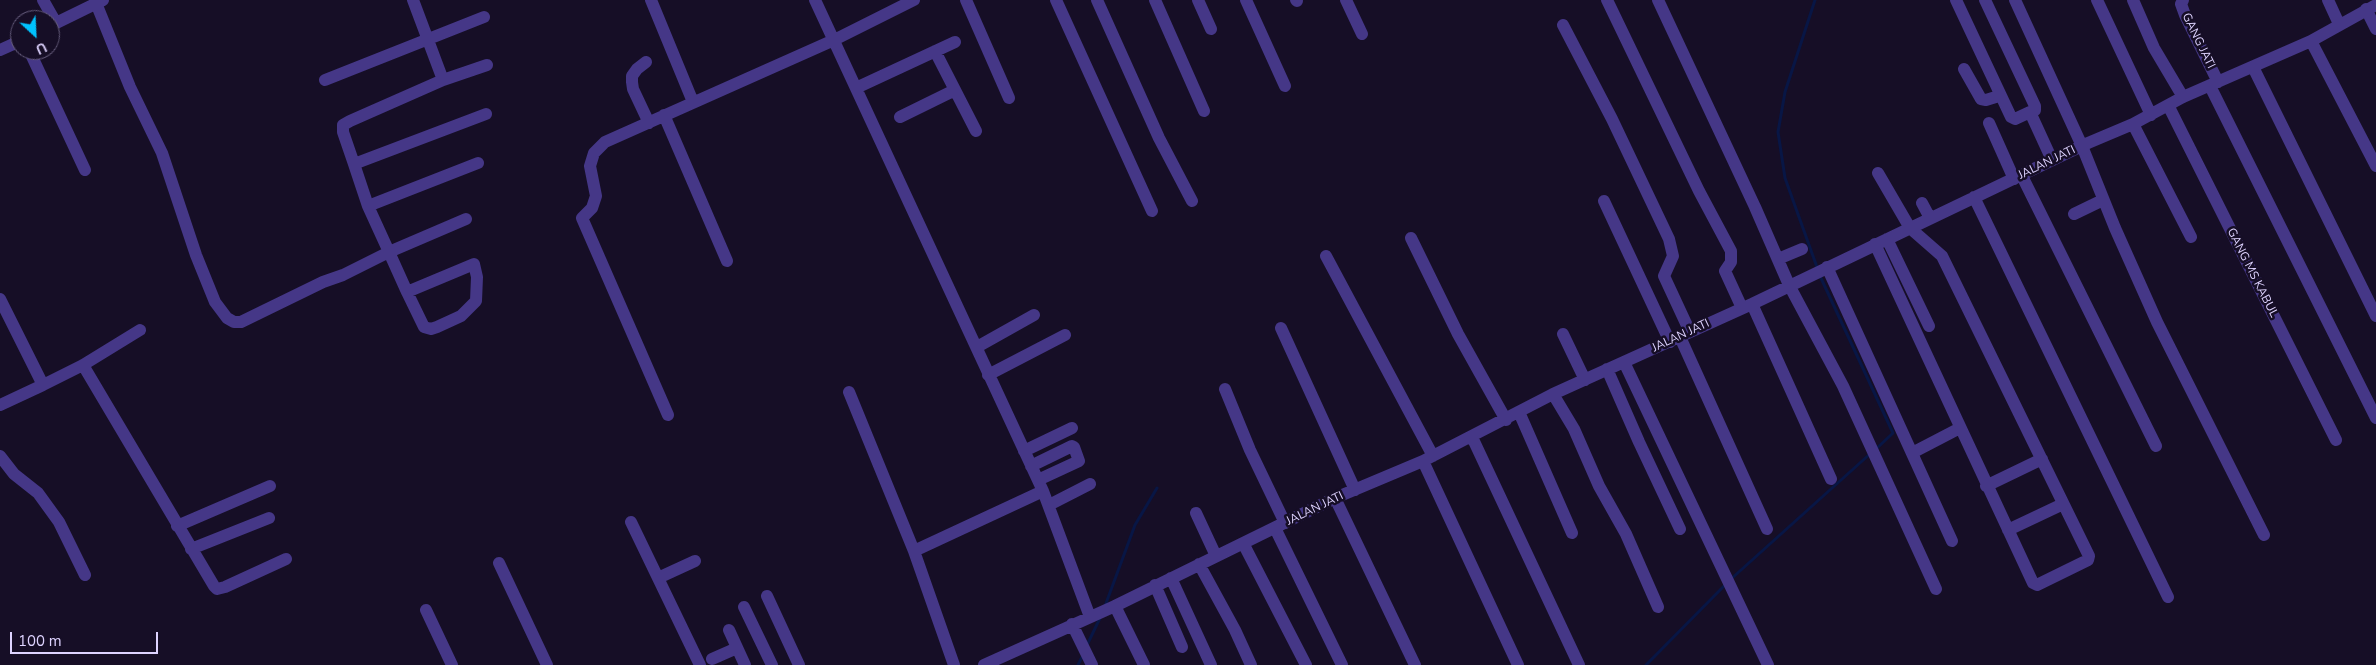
<!DOCTYPE html>
<style>
body{margin:0}
#map{position:relative;width:2376px;height:665px;overflow:hidden;background:#160e26;font-family:"Nunito Sans",sans-serif}
canvas{display:block}
.north{position:absolute;left:10px;top:10px;width:50px;height:50px;box-sizing:border-box;background:#160e26;border:1px solid #665d7d;border-radius:50%;rotate:155deg;font-size:14px;font-weight:700;line-height:20px;text-align:center;color:#ded3ff}
.north::after{content:'';display:block;margin:auto;width:18px;height:22px;background:#00c2fe;clip-path:polygon(50% 0,100% 100%,50% 72%,0 100%)}
.scale{position:absolute;left:10px;top:632px;width:148px;height:22px;box-sizing:border-box;border:2px solid #ded3ff;border-top:0;padding-left:6px;font-size:15px;line-height:18px;white-space:nowrap;color:#ded3ff;-webkit-text-stroke:4px #160e26;paint-order:stroke}
</style>
<div id="map">
<canvas width="2376" height="665"></canvas>
<div class="north">U</div>
<div class="scale">100 m</div>
</div>
<script>
const g = document.querySelector('canvas').getContext('2d');
g.lineJoin = 'round';
function toPath(rows) {
  const path = new Path2D();
  for (const r of rows) {
    path.moveTo(r[0], r[1]);
    for (let i = 2; i < r.length; i += 2) path.lineTo(r[i], r[i + 1]);
  }
  return path;
}
function trace(path, color, width, dash) {
  g.strokeStyle = color;
  g.lineWidth = width;
  g.lineCap = dash ? 'butt' : 'round';
  g.setLineDash(dash || []);
  g.stroke(path);
}
function label(font, color, halo, rows, align = 'center') {
  g.font = font + ' "Nunito Sans",sans-serif';
  g.lineWidth = 5;
  g.setLineDash([]);
  g.textBaseline = 'middle';
  g.strokeStyle = halo;
  g.fillStyle = color;
  for (const [text, x, y, turn = 0] of rows) {
    g.save();
    g.translate(x, y);
    g.rotate((+turn || 0) * Math.PI / 180);
    g.textAlign = isNaN(turn) ? turn : align;
    if (halo) g.strokeText(text, 0, 0);
    g.fillText(text, 0, 0);
    g.restore();
  }
}
const stream = toPath([
 [1815,0,1785,92,1778,132,1785,178,1818,270],
 [1820,276,1893,433,1876,449],
 [1731,579,1871,453],
 [1105,606,1135,525,1157,488],
 [1087,645,1101,616],
 [1078,665,1083,655],
 [1646,665,1726,584]
]);
const minor = toPath([
 [43,0,56,23],
 [413,0,443,80],
 [651,0,693,102],
 [815,0,1043,491,1090,617],
 [966,0,1009,98],
 [1056,0,1152,211],
 [1097,0,1159,138,1192,201],
 [1155,0,1204,111],
 [1198,0,1211,29],
 [1246,0,1285,86],
 [1296,0,1297,1],
 [1346,0,1362,34],
 [1607,0,1699,191,1731,251,1731,262,1725,271,1742,308],
 [1658,0,1755,207,1789,285,1843,386,1936,589],
 [1956,0,2011,117,2015,119,2030,112,2052,160],
 [1985,0,2035,106,2035,110,2030,112],
 [2015,0,2082,146,2115,228,2157,322,2264,535],
 [2097,0,2151,115],
 [2133,0,2154,48,2183,97],
 [2183,0,2181,4,2185,15,2218,82],
 [2328,0,2339,24],
 [96,3,130,87,162,153,196,255,215,302,227,318,234,322,241,322,323,282,343,275,389,252,407,292,474,264,477,277,476,301,461,316,437,327,431,329,424,327,407,292],
 [2366,9,2376,29],
 [1563,25,1612,119,1669,239,1673,256,1664,276,1690,332],
 [50,26,103,0],
 [2311,41,2376,166],
 [0,50,20,41],
 [29,50,85,170],
 [935,51,976,131],
 [646,62,637,69,632,76,632,82,633,89,649,123],
 [2253,67,2376,316],
 [1964,69,1981,99,1986,100,1999,96],
 [325,80,484,17],
 [2210,86,2376,418],
 [856,88,955,42],
 [2168,105,2336,440],
 [486,114,354,164,343,132,343,125,350,121,443,80,487,65],
 [664,115,727,261],
 [900,117,955,90],
 [1989,123,2014,179],
 [2133,124,2191,237],
 [354,164,368,206,478,163],
 [2022,176,2156,446],
 [1974,197,2168,597],
 [1604,201,1670,342],
 [1922,203,1930,218],
 [368,206,389,252,466,219],
 [2074,214,2103,200],
 [1411,238,1458,334,1506,420],
 [1887,239,1929,326],
 [1875,244,2033,583,2037,585,2088,560,2089,556,1942,256,1910,228,1878,173],
 [1326,256,1433,456],
 [1778,259,1802,249],
 [1827,267,1952,541],
 [0,299,43,385,0,405],
 [1752,304,1831,479],
 [1281,328,1355,490],
 [1563,334,1585,380],
 [1680,337,1767,529],
 [977,347,1034,315],
 [1624,362,1768,665],
 [83,365,214,586,217,589,225,587,286,559],
 [1607,369,1639,442,1680,529],
 [988,375,1065,335],
 [43,385,83,365,140,330],
 [1225,389,1250,450,1285,523],
 [849,392,914,551,954,665],
 [1553,394,1574,429,1599,486,1626,534,1658,607],
 [1519,412,1572,533],
 [668,415,582,218,592,208,596,196,590,166,594,153,605,142,834,40,914,0],
 [1472,437,1579,665],
 [1024,451,1072,428],
 [1912,453,1960,428],
 [0,456,14,474,38,493,59,522,85,575],
 [1423,461,1518,665],
 [1031,466,1072,446,1074,447,1079,461,1038,480],
 [1986,486,2042,459],
 [1335,498,1415,665],
 [1049,505,1090,484],
 [1196,513,1216,556],
 [631,522,700,665],
 [177,526,270,486],
 [1275,528,1342,665],
 [2008,530,2063,504],
 [1243,543,1306,665],
 [191,549,269,518],
 [914,551,1043,491],
 [499,563,547,665],
 [1199,564,1235,630,1251,665],
 [658,578,695,561],
 [1171,578,1211,665],
 [1155,585,1182,647],
 [767,596,799,665],
 [1115,606,1144,665],
 [744,607,772,665],
 [426,610,452,665],
 [1072,624,1092,665],
 [729,630,745,665],
 [712,659,737,648],
 [984,665,1115,606,1335,498,1423,461,1553,394,1752,304,2088,143,2133,124,2183,97,2311,41,2376,5]
]);
const streetNames = [
 ["GANG JATI",2198,41,64],
 ["JALAN JATI",2047,163,-26],
 ["GANG MS KABUL",2252,273,63],
 ["JALAN JATI",1681,336,-25],
 ["JALAN JATI",1315,509,-26]
];
trace(stream, '#081645', 3);
trace(minor, '#453787', 12);
label('12px', '#ded3ff', '#160e26', streetNames);
</script>
